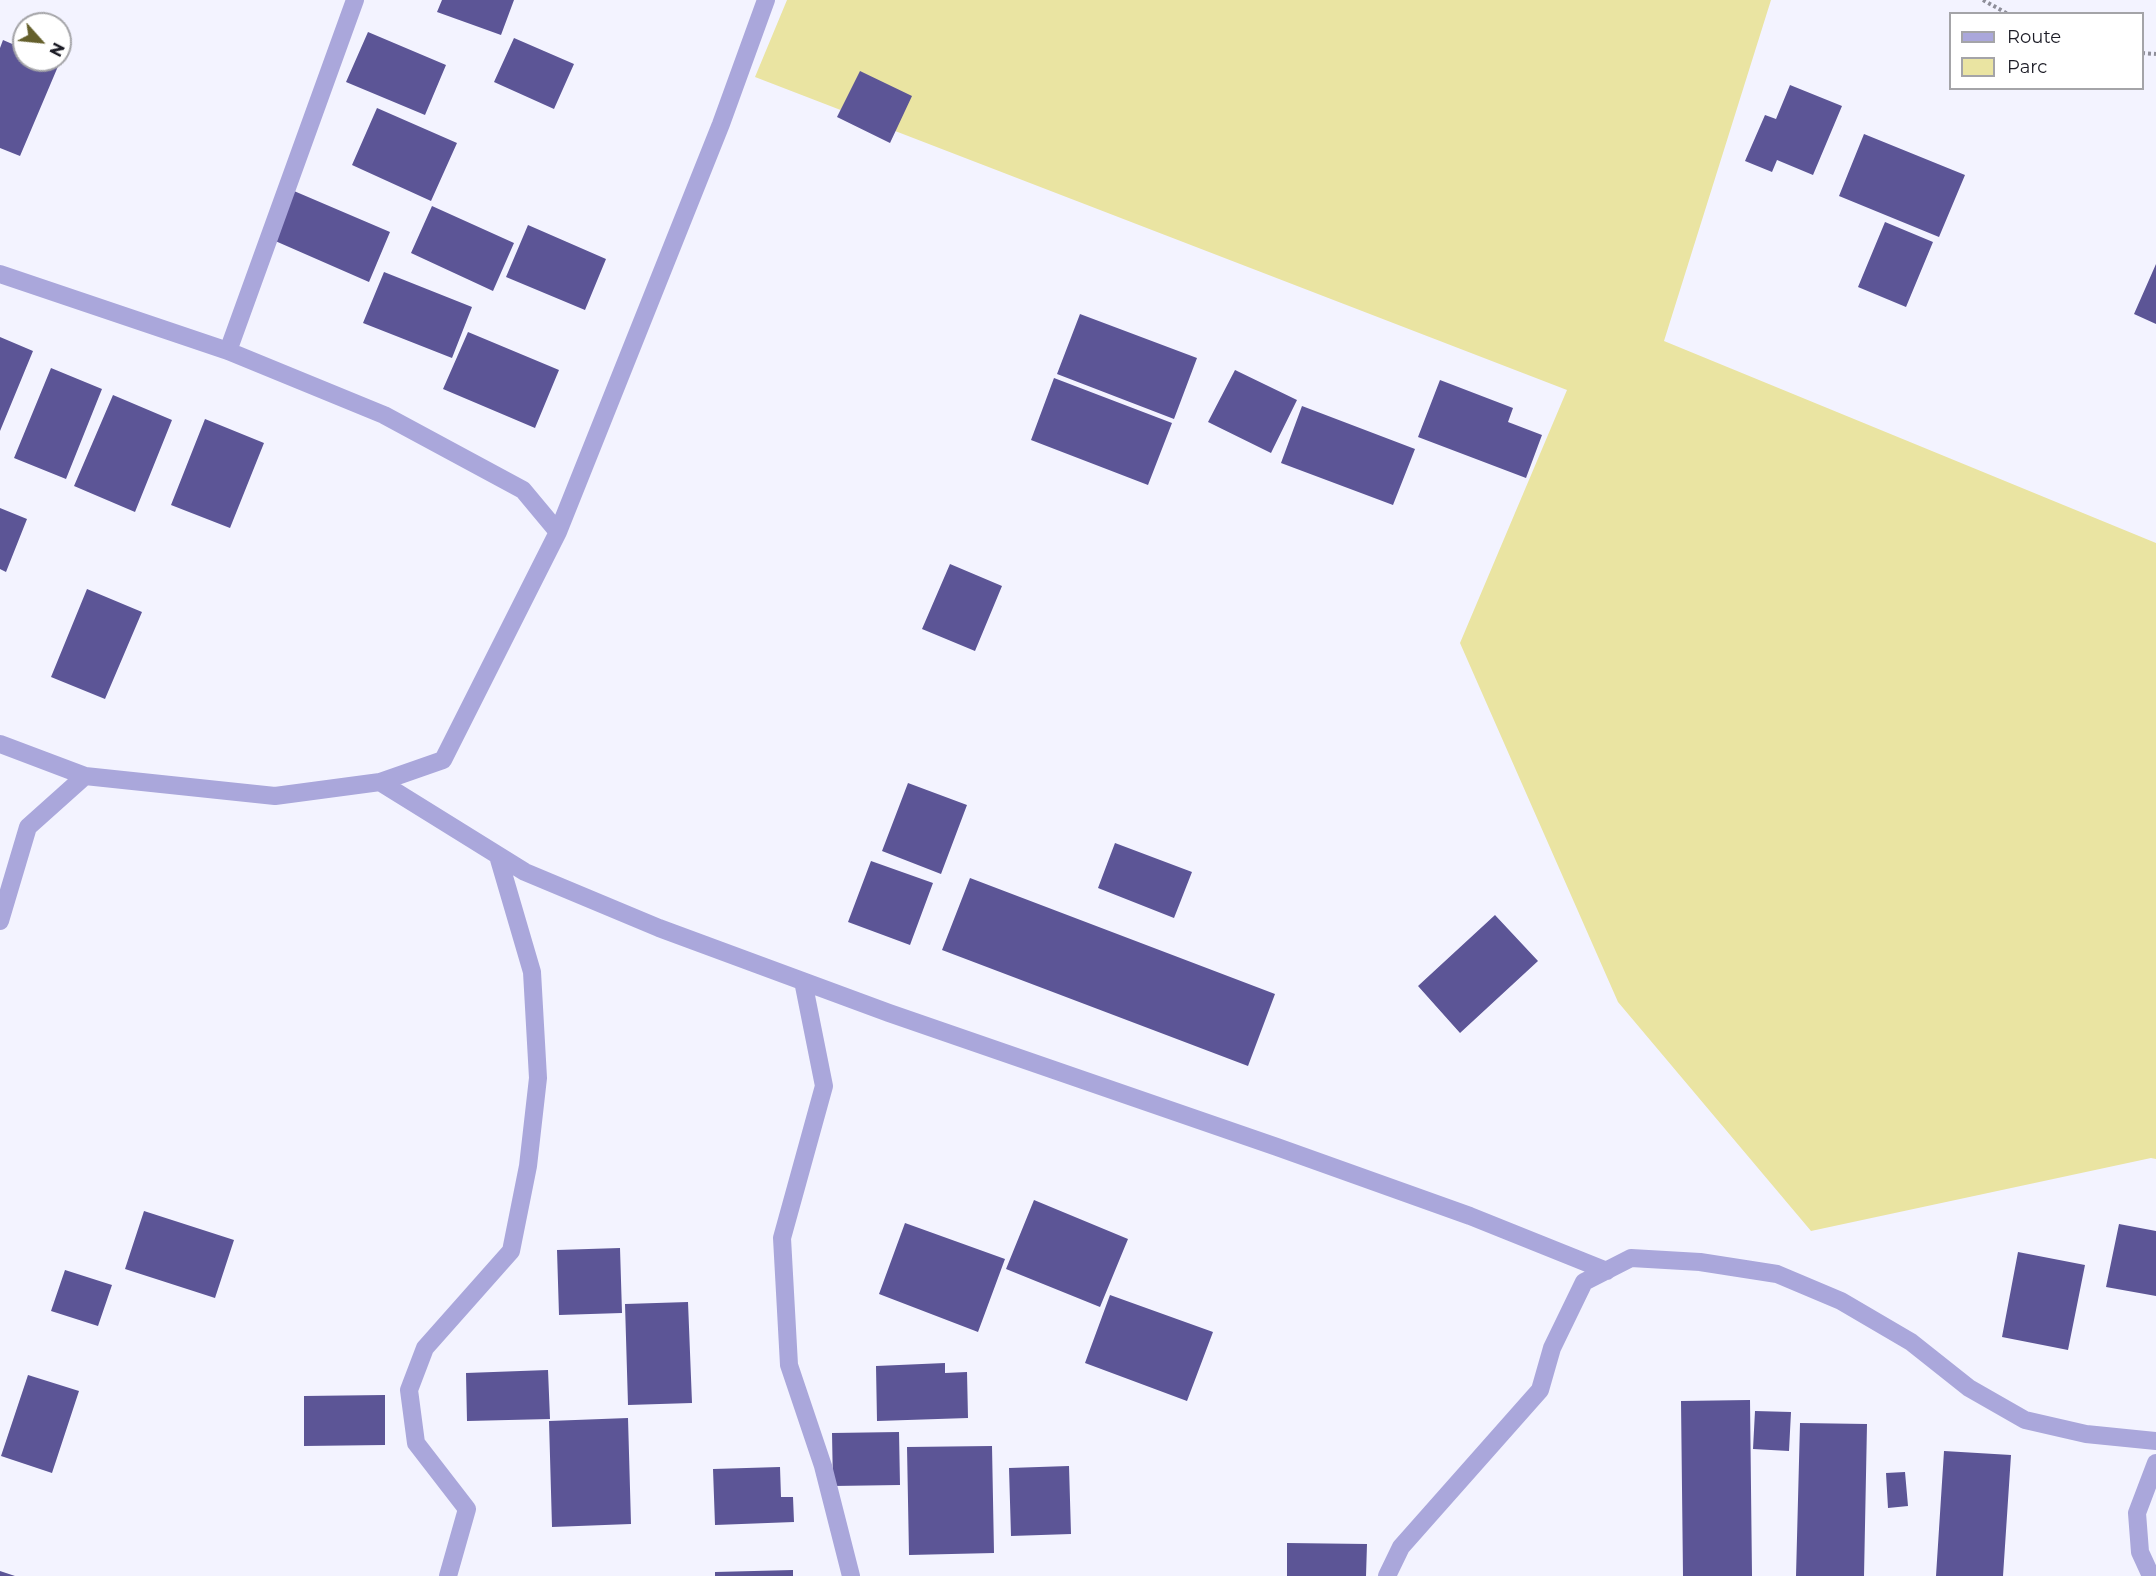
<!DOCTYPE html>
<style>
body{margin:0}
#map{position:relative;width:2156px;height:1576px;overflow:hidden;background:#f3f3ff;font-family:Montserrat,sans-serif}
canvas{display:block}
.legend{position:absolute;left:1949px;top:12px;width:195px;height:78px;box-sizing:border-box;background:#fff;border:2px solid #a4a4a8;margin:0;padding:8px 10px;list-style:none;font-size:18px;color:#1c1c26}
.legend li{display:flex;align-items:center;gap:12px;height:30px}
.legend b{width:30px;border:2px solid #a4a4a8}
.north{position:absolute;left:12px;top:12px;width:60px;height:60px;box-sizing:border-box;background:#fff;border:2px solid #a4a4a8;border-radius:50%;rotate:117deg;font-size:16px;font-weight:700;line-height:24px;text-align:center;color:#1c1c26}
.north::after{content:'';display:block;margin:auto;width:21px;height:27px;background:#645f2b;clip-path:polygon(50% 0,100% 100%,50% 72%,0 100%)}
</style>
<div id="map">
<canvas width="2156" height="1576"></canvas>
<ul class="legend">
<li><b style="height:8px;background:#aaa7db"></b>Route</li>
<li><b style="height:16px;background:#eae4a2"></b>Parc</li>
</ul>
<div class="north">N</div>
</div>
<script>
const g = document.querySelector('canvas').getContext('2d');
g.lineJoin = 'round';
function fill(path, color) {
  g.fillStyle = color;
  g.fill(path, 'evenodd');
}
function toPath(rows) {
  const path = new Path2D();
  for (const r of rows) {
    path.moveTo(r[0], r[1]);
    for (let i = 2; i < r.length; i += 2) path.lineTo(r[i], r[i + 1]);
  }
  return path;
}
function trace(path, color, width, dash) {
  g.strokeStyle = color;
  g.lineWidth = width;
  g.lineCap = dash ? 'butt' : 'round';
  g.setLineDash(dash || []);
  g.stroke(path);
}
const green = toPath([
 [787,0,1771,0,1664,341,2156,543,2156,1159,2151,1158,1811,1231,1618,1002,1460,643,1567,390,755,77]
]);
const building = toPath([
 [442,0,514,0,501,35,437,12],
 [368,32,446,65,425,115,346,82],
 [514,38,574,64,554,109,494,82],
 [3,40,24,49,24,60,49,60,59,64,20,156,0,148,0,48],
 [860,71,912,96,890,143,837,117],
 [1790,85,1842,106,1813,175,1777,160,1772,172,1745,161,1765,115,1776,119],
 [377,108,457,143,431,201,352,165],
 [1864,134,1965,175,1939,237,1839,196],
 [294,191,390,232,369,282,273,240],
 [432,206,514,243,493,291,411,253],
 [1885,222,1933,242,1906,307,1858,287],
 [528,225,606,259,585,310,506,277],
 [2156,264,2156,324,2134,314],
 [384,272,472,307,452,358,363,323],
 [1080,314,1197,358,1174,419,1057,374],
 [468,332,559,370,535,428,443,389],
 [0,337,33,351,0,431],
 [51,368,102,389,66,479,14,458],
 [1235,370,1297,400,1271,453,1208,422],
 [1054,378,1172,423,1148,485,1031,440],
 [1440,380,1513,408,1508,422,1542,435,1526,478,1418,437],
 [113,395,172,420,135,512,74,486],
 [1302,406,1415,449,1393,505,1281,463],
 [205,419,264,443,230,528,171,505],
 [0,508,27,519,6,572,0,569],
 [950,564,1002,586,975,651,922,629],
 [87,589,142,612,105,699,51,677],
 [908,783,967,805,941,874,882,851],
 [1115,843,1192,872,1174,918,1098,888],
 [871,861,933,883,910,945,848,922],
 [970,878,1275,994,1248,1066,942,950],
 [1495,915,1538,961,1460,1033,1418,986],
 [1034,1200,1128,1239,1100,1307,1006,1269],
 [144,1211,234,1240,215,1298,125,1269],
 [905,1223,1005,1259,978,1332,879,1294],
 [2119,1224,2156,1231,2156,1296,2106,1287],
 [620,1248,622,1313,559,1315,557,1250],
 [2018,1252,2085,1265,2068,1350,2002,1337],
 [65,1270,112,1285,98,1326,51,1311],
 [1110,1295,1213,1332,1187,1401,1085,1363],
 [688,1302,692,1403,628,1405,625,1304],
 [945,1363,945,1373,967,1372,968,1418,877,1421,876,1366],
 [548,1370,550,1419,467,1421,466,1373],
 [28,1375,79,1391,52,1473,1,1456],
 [385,1395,385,1445,304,1446,304,1396],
 [1750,1400,1752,1576,1683,1576,1681,1401],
 [1755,1411,1791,1412,1789,1451,1753,1449],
 [628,1418,631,1524,552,1527,549,1421],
 [1800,1423,1867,1424,1864,1576,1796,1576],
 [899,1432,900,1485,833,1486,832,1433],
 [992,1446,994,1553,909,1555,907,1447],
 [1944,1451,2011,1455,2003,1576,1936,1576],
 [1069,1466,1071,1534,1011,1536,1009,1468],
 [780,1467,781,1497,793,1497,794,1522,715,1525,713,1469],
 [1905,1472,1908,1506,1888,1508,1886,1473],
 [1287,1543,1367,1544,1366,1576,1287,1576],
 [793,1570,793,1576,715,1576,715,1572],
 [0,1571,15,1576,0,1576]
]);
const path = toPath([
 [1983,0,2008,14],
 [2142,53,2156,54]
]);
const minor = toPath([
 [0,274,228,351,384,415,523,490,558,532],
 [228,351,355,0],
 [0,744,85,776,275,796,380,782,443,760,558,532,721,124,766,0],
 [380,782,525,872,659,928,889,1013,1277,1147,1470,1216,1607,1271],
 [0,921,28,827,85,776],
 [803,981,824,1086,782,1238,789,1365,823,1466,851,1576],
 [448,1576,467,1509,416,1443,409,1390,425,1348,511,1251,528,1166,538,1078,532,972,498,856],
 [1387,1576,1401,1547,1540,1390,1552,1348,1584,1282,1631,1258,1700,1262,1777,1274,1841,1301,1911,1342,1969,1388,2025,1420,2086,1434,2156,1441],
 [2151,1576,2140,1552,2137,1513,2156,1463]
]);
fill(green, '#eae4a2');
fill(building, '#5c5596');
trace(path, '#8e8e99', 4, [3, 3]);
trace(minor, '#aaa7db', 18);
</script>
